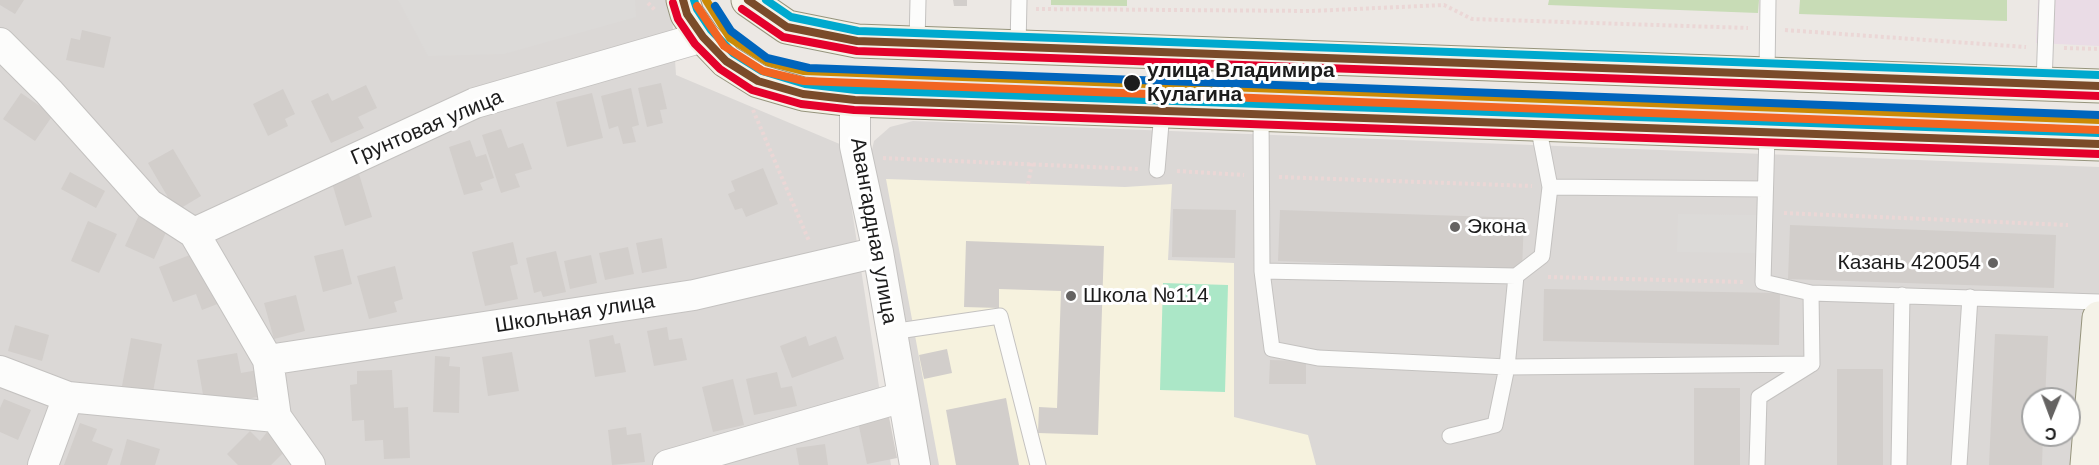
<!DOCTYPE html>
<meta charset="utf-8">
<style>
body{margin:0}
#map{position:relative;width:2099px;height:465px;overflow:hidden;background:#ece8e4;font-family:Arial,sans-serif}
canvas{display:block}
.north{position:absolute;left:2021px;top:387px;width:60px;height:60px;box-sizing:border-box;background:#fff;border:2px solid #a4a4a4;border-radius:50%;rotate:181deg;font-size:16px;font-weight:700;line-height:24px;text-align:center;color:#1c1c1c}
.north::after{content:'';display:block;margin:auto;width:21px;height:27px;background:#656362;clip-path:polygon(50% 0,100% 100%,50% 72%,0 100%)}
</style>
<div id="map">
<canvas width="2099" height="465"></canvas>
<div class="north">С</div>
</div>
<script>
const g = document.querySelector('canvas').getContext('2d');
g.lineJoin = 'round';
function fill(path, color) {
  g.fillStyle = color;
  g.fill(path, 'evenodd');
}
function toPath(rows) {
  const path = new Path2D();
  for (const r of rows) {
    path.moveTo(r[0], r[1]);
    for (let i = 2; i < r.length; i += 2) path.lineTo(r[i], r[i + 1]);
  }
  return path;
}
function trace(path, color, width, dash) {
  g.strokeStyle = color;
  g.lineWidth = width;
  g.lineCap = dash ? 'butt' : 'round';
  g.setLineDash(dash || []);
  g.stroke(path);
}
function label(font, color, halo, rows, align = 'center') {
  g.font = font + ' Arial,sans-serif';
  g.lineWidth = 6;
  g.setLineDash([]);
  g.textBaseline = 'middle';
  g.strokeStyle = halo;
  g.fillStyle = color;
  for (const [text, x, y, turn = 0] of rows) {
    g.save();
    g.translate(x, y);
    g.rotate((+turn || 0) * Math.PI / 180);
    g.textAlign = isNaN(turn) ? turn : align;
    if (halo) g.strokeText(text, 0, 0);
    g.fillText(text, 0, 0);
    g.restore();
  }
}
const residential = toPath([
 [0,0,671,0,676,75,842,145,891,465,0,465],
 [913,121,2099,167,2099,465,927,465,869,163,874,141,890,127],
 [2033,399,2069,399,2069,435,2033,435]
]);
const industrial = toPath([
 [2038,0,2099,0,2099,46,2036,43]
]);
const education = toPath([
 [886,179,1125,187,1172,184,1168,260,1234,263,1234,417,1308,435,1316,465,939,465]
]);
const forest = toPath([
 [1051,0,1127,0,1127,6,1051,5],
 [1549,0,1759,0,1758,13,1548,5],
 [1800,0,2007,0,2007,21,1799,14]
]);
const pitch = toPath([
 [1163,283,1228,285,1225,392,1160,390]
]);
const parking = toPath([
 [398,0,635,0,636,17,504,54,428,56],
 [1678,214,1757,215,1757,253,1677,252]
]);
const building = toPath([
 [0,0,24,0,15,14,0,5],
 [953,0,967,0,967,6,954,6],
 [82,30,111,37,104,68,66,60,71,38,80,40],
 [661,83,667,109,660,110,663,123,647,127,638,88],
 [366,85,377,108,358,117,364,128,331,143,311,101,328,93,332,101],
 [631,88,639,125,632,127,636,142,623,144,618,126,609,129,601,96],
 [283,89,295,114,285,119,288,126,268,136,253,104],
 [21,93,53,115,35,141,3,119],
 [592,93,603,138,567,147,556,102],
 [501,129,508,148,523,143,532,169,515,174,520,187,501,193,482,135],
 [470,140,476,157,486,154,494,178,480,183,483,190,464,195,449,147],
 [173,149,201,196,176,211,148,163],
 [763,168,778,204,746,217,742,208,735,210,728,194,735,191,731,181],
 [70,172,105,191,96,208,61,189],
 [359,174,372,217,345,226,332,183],
 [1173,209,1236,210,1235,258,1172,257],
 [1280,210,1524,218,1522,270,1278,261],
 [139,215,168,228,154,259,125,246],
 [88,221,117,234,99,273,71,261],
 [1790,225,2056,235,2054,288,1788,279],
 [662,238,667,268,642,273,636,243],
 [966,241,1104,246,1098,435,1038,433,1039,407,1057,408,1061,291,999,289,999,308,964,307],
 [513,242,518,264,510,266,518,299,485,306,472,252],
 [628,247,634,274,605,280,599,253],
 [343,249,352,284,323,292,314,256],
 [200,251,220,303,202,310,196,294,173,302,159,267],
 [556,251,566,292,543,297,541,291,534,293,526,258],
 [591,255,597,283,570,289,564,261],
 [395,266,403,299,394,302,397,312,369,319,357,276],
 [1544,289,1780,293,1779,345,1543,341],
 [296,295,305,331,274,339,264,303],
 [15,325,49,335,42,361,8,351],
 [667,327,669,340,682,338,687,360,654,366,647,331],
 [1995,334,2048,336,2045,399,2033,399,2033,435,2043,435,2042,465,1989,465],
 [613,335,615,344,620,343,626,372,595,377,589,340],
 [806,336,809,346,836,336,844,359,792,378,780,346],
 [131,338,162,344,153,392,122,386],
 [947,349,952,373,924,379,919,355],
 [512,352,519,391,488,396,482,357],
 [237,353,241,373,258,370,263,396,205,406,197,360],
 [435,356,450,357,449,366,460,367,459,413,433,412],
 [1270,360,1306,361,1306,384,1269,384],
 [1837,369,1883,369,1883,465,1837,465],
 [392,370,394,408,408,407,410,458,384,459,383,440,365,441,364,420,352,421,350,385,357,384,357,371],
 [777,372,781,388,792,386,797,406,754,415,746,379],
 [733,379,744,425,713,432,702,387],
 [1694,388,1740,388,1740,465,1694,465],
 [1006,398,1019,465,956,465,946,410],
 [4,399,31,410,18,440,0,432,0,408],
 [889,417,897,458,867,464,858,422],
 [80,423,97,429,92,441,113,449,107,465,64,465],
 [626,427,627,435,641,433,645,462,612,465,608,430],
 [250,431,260,441,267,432,286,450,271,465,238,465,227,454],
 [127,439,160,449,155,465,120,465],
 [825,444,828,465,799,465,796,448]
]);
const path = toPath([
 [648,3,656,11],
 [1036,9,1311,11,1444,5,1472,19,1748,28],
 [1785,30,2026,47],
 [2064,48,2099,49],
 [753,110,809,241],
 [883,158,1139,169],
 [1177,171,1244,175],
 [1279,177,1532,186],
 [1028,184,1032,163],
 [1784,213,2068,225],
 [1548,277,1744,282]
]);
const lane = toPath([
 [917,43,918,0],
 [1018,47,1019,0],
 [1767,74,1768,0],
 [2044,84,2047,0],
 [1261,115,1262,271,1272,349,1318,358,1507,367,1812,364],
 [1767,133,1763,282,1811,293,2099,302],
 [1157,170,1162,112],
 [1550,187,1765,189],
 [1262,271,1516,276,1542,256,1550,187,1538,125],
 [1811,293,1812,364],
 [891,332,1000,316,1038,465],
 [1450,436,1495,425,1507,367,1516,276],
 [1757,465,1759,397,1812,364],
 [1899,465,1902,295],
 [1959,465,1970,297]
]);
const street = toPath([
 [0,43,49,92,149,204,194,233,268,360,276,417,310,465],
 [855,100,855,146,878,252,915,465],
 [194,233,475,103,703,37],
 [268,360,694,295,878,252],
 [0,371,68,397,276,417],
 [43,465,68,397],
 [668,465,903,397]
]);
const secondary = toPath([
 [683,0,687,14,703,37,726,61,758,81,803,94,855,100,2099,144],
 [748,0,787,27,857,41,2099,86],
 [2087,465,2099,318]
]);
const bus1 = toPath([
 [683,0,687,14,703,37,726,61,758,81,803,94,855,100,2099,144],
 [748,0,787,27,857,41,2099,86]
]);
const bus2 = toPath([
 [673,3,678,19,695,44,720,69,752,90,801,104,854,110,2099,154],
 [742,9,783,37,857,51,2099,96]
]);
const bus3 = toPath([
 [694,0,697,9,711,30,733,53,762,71,805,84,856,90,2099,133],
 [766,0,791,17,858,31,2099,75]
]);
const tram1 = toPath([
 [706,0,730,38,768,62,804,71,2099,120]
]);
const tram2 = toPath([
 [697,6,724,46,763,71,804,81,2099,130]
]);
const tram3 = toPath([
 [715,6,731,31,767,58,809,68,2099,115]
]);
const markers = [
 [1132,83,9,"#1c1c1c"],
 [1455,227,6,"#656362"],
 [1993,263,6,"#656362"],
 [1071,296,6,"#656362"]
];
const stopNames = [
 ["улица Владимира",1147,71],
 ["Кулагина",1147,95]
];
const streetNames = [
 ["Грунтовая улица",427,128,-23],
 ["Авангардная улица",873,231,80],
 ["Школьная улица",575,314,-9]
];
const poiNames = [
 ["Экона",1467,227],
 ["Казань 420054",1981,263,"right"],
 ["Школа №114",1083,296]
];
fill(residential, '#dbd8d6');
fill(industrial, '#eadce6');
fill(education, '#f6f2de');
fill(forest, '#c8dcb6');
fill(pitch, '#abe7c7');
fill(parking, '#dcdad8');
fill(building, '#d2cecb');
trace(lane, '#c4c2c0', 17);
trace(street, '#c4c2c0', 32);
trace(secondary, '#96947c', 35);
trace(path, '#ebd7d6', 4, [3, 3]);
trace(lane, '#fcfcfb', 15);
trace(street, '#fcfcfb', 30);
trace(secondary, '#f4f2e8', 33);
trace(bus1, '#7a4b2a', 8);
trace(bus2, '#e4002b', 8);
trace(bus3, '#00a9ce', 8);
trace(tram1, '#cb8a06', 8);
trace(tram2, '#f26522', 8);
trace(tram3, '#0065bd', 8);
for (const [x, y, r, color] of markers) {
  const dot = new Path2D();
  dot.arc(x, y, r, 0, 2 * Math.PI);
  g.fillStyle = color;
  g.fill(dot);
  trace(dot, '#fff', 2);
}
label('bold 21px', '#1c1c1c', '#fff', stopNames, 'left');
label('21px', '#1c1c1c', '#fff', streetNames);
label('21px', '#1c1c1c', '#fff', poiNames, 'left');
</script>
